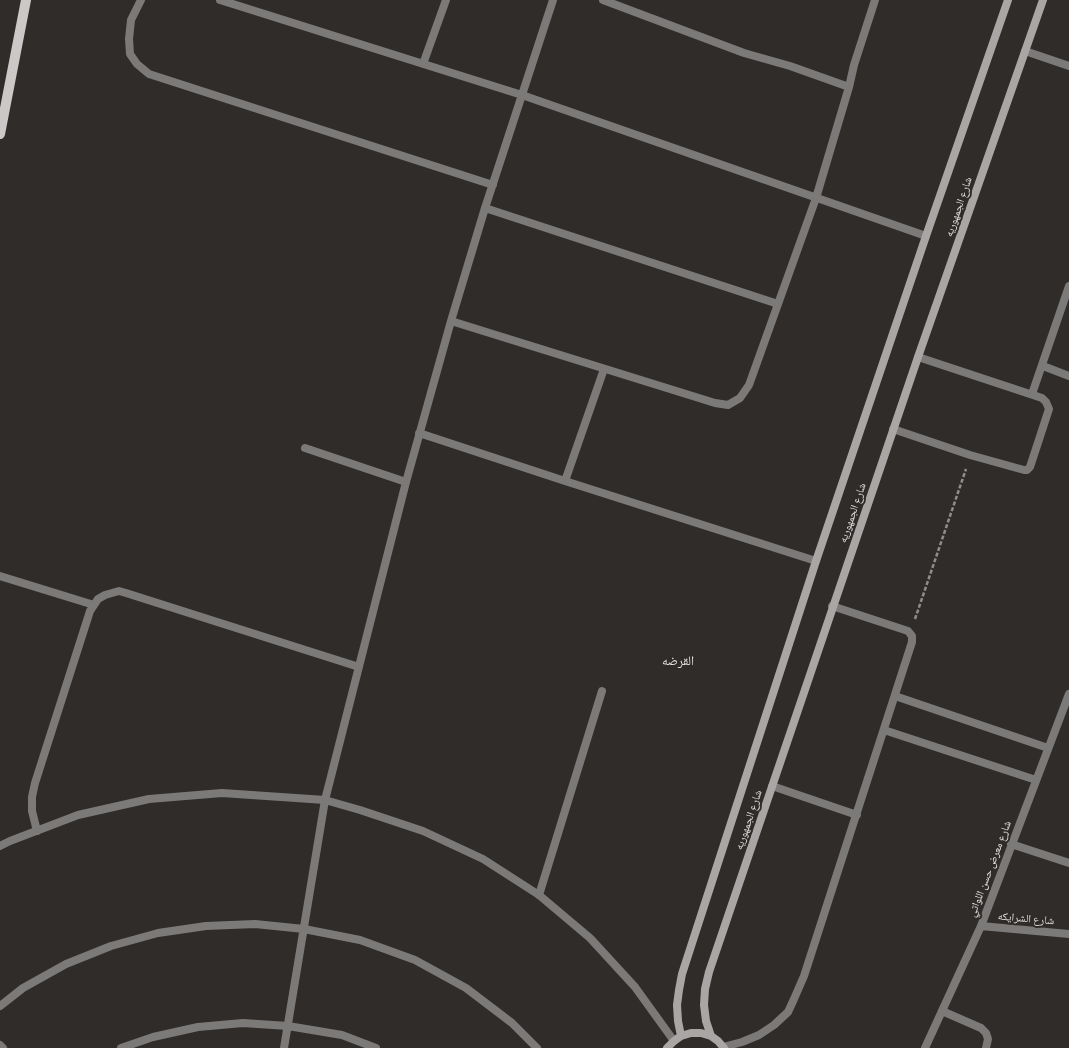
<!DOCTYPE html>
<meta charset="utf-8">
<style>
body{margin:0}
canvas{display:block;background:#2f2c2a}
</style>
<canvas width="1069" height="1048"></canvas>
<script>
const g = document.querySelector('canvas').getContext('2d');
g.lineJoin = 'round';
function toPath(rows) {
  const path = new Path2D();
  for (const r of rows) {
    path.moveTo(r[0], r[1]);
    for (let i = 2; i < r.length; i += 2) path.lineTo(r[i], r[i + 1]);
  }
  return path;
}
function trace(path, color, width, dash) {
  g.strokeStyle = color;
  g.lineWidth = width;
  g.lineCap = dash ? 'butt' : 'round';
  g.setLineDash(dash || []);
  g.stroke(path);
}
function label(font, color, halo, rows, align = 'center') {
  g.font = font + ' "Archivo Narrow","Noto Naskh Arabic",sans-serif';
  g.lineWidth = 4;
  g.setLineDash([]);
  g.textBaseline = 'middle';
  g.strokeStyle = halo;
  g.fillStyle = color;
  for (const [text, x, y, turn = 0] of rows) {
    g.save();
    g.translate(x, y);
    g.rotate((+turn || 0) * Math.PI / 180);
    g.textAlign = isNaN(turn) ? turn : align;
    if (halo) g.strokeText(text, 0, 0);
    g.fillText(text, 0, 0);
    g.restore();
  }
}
const path = toPath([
 [915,619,966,469]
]);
const lane = toPath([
 [305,448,406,482],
 [539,895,602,691],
 [942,1011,981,1028,986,1033,988,1039,986,1048]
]);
const street = toPath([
 [141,0,131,20,129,39,130,54,137,64,149,74,493,185],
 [220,0,522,95,926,236],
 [603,0,744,53,790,66,849,87,854,65,875,0],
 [1025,51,1069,66],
 [423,64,446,0],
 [485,208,778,304],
 [451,321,715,403,728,405,740,398,749,385,816,198,849,87],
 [1043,366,1069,376],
 [1032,394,1069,286],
 [893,429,970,455,1024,470,1027,470,1030,467,1049,409,1046,402,1042,398,918,357],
 [419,433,565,481,816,561],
 [565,481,604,369],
 [0,576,94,605],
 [895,696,1048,748],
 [884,730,1036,780],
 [772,786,857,815],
 [37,831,32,811,32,797,35,783,90,611,98,599,105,595,119,591,126,593,359,667],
 [1011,844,1069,863],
 [0,846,10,841,78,815,149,799,222,793,325,800,360,810,423,831,483,859,539,895,590,938,635,987,674,1041],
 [981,926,1069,934],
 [0,1006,23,988,66,964,111,946,158,933,206,926,255,924,304,929,360,940,415,960,466,988,512,1023,537,1048],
 [0,1045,3,1048],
 [723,1047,742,1042,759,1035,774,1025,788,1012,794,999,804,976,912,642,912,636,908,631,832,606],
 [121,1048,153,1037,198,1027,243,1023,288,1026,342,1035,376,1048],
 [284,1048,325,800,406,482,451,321,485,208,553,0],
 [925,1048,981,926,1069,694]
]);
const secondary = toPath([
 [681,1036,678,1021,677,1005,679,990,682,974,816,561,926,236,1008,0],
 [711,1036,706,1021,704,1005,705,989,709,972,918,357,1043,0],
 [667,1048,674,1041,681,1036,691,1033,701,1033,711,1036,718,1041,724,1048]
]);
const primary = toPath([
 [0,134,26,0]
]);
const streetNames = [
 ["شارع الجمهوريه",959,207,-71],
 ["شارع الجمهوريه",853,513,-71],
 ["شارع الجمهوريه",749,820,-71],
 ["شارع معرض حسن اللواتي",990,869,-69],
 ["شارع الشرايكه",1026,919,5]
];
const quarterNames = [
 ["القرضه",678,662]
];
trace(path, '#908e8d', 2.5, [4, 2]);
trace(lane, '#7c7a79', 8);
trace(street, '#7c7a79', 8);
trace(secondary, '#a9a6a5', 8);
trace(primary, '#ccc8c7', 10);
label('11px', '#e2e0df', '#2f2c2a', streetNames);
label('13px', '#e2e0df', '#2f2c2a', quarterNames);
</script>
